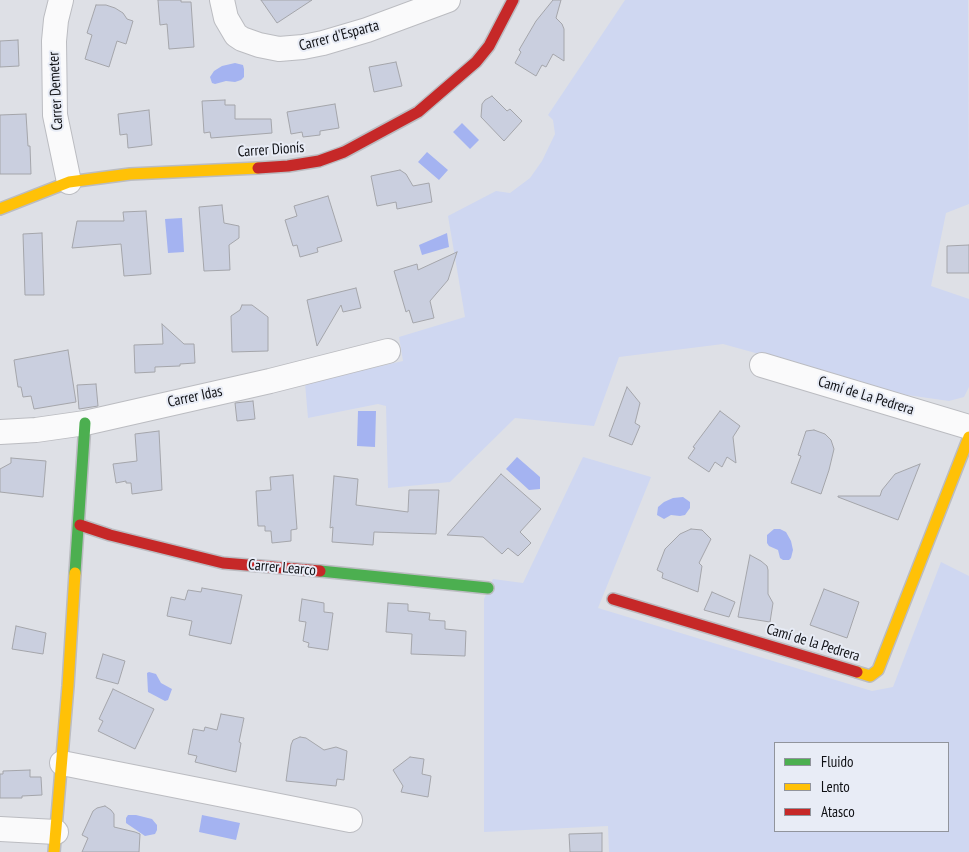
<!DOCTYPE html>
<meta charset="utf-8">
<style>
body{margin:0}
#map{position:relative;width:969px;height:852px;overflow:hidden;background:#dee0e6;font-family:"PT Sans Narrow",sans-serif}
canvas{display:block}
.legend{position:absolute;left:774px;top:742px;width:175px;height:90px;box-sizing:border-box;background:#e8ecf6;border:1px solid #91949c;margin:0;padding:6px 9px;list-style:none;font-size:15px;color:#0f1014}
.legend li{display:flex;align-items:center;gap:10px;height:25px}
.legend b{width:25px;border:1px solid #91949c}
</style>
<div id="map">
<canvas width="969" height="852"></canvas>
<ul class="legend">
<li><b style="height:6px;background:#4caf50"></b>Fluido</li>
<li><b style="height:6px;background:#ffc107"></b>Lento</li>
<li><b style="height:6px;background:#c62828"></b>Atasco</li>
</ul>
</div>
<script>
const g = document.querySelector('canvas').getContext('2d');
g.lineJoin = 'round';
function fill(path, color) {
  g.fillStyle = color;
  g.fill(path, 'evenodd');
}
function toPath(rows) {
  const path = new Path2D();
  for (const r of rows) {
    path.moveTo(r[0], r[1]);
    for (let i = 2; i < r.length; i += 2) path.lineTo(r[i], r[i + 1]);
  }
  return path;
}
function trace(path, color, width, dash) {
  g.strokeStyle = color;
  g.lineWidth = width;
  g.lineCap = dash ? 'butt' : 'round';
  g.setLineDash(dash || []);
  g.stroke(path);
}
function label(font, color, halo, rows, align = 'center') {
  g.font = font + ' "PT Sans Narrow",sans-serif';
  g.lineWidth = 4;
  g.setLineDash([]);
  g.textBaseline = 'middle';
  g.strokeStyle = halo;
  g.fillStyle = color;
  for (const [text, x, y, turn = 0] of rows) {
    g.save();
    g.translate(x, y);
    g.rotate((+turn || 0) * Math.PI / 180);
    g.textAlign = isNaN(turn) ? turn : align;
    if (halo) g.strokeText(text, 0, 0);
    g.fillText(text, 0, 0);
    g.restore();
  }
}
const green = toPath([
 [625,0,968,0,969,204,946,213,931,286,969,299,969,387,964,397,949,401,907,395,723,344,619,357,594,426,515,418,450,482,388,488,386,406,378,404,308,418,305,383,403,361,399,337,465,317,448,216,496,191,510,193,530,178,542,161,555,134,553,120,548,115],
 [583,457,651,477,598,608,872,691,893,687,941,562,969,576,969,852,609,852,608,826,484,832,484,599,493,579,523,583],
 [775,743,948,743,948,831,775,831]
]);
const water = toPath([
 [235,63,243,65,244,69,244,77,241,80,235,82,226,81,215,84,212,83,210,77,214,71,222,66],
 [462,123,479,140,470,149,453,132],
 [427,152,448,170,439,180,418,162],
 [182,218,184,252,168,253,165,219],
 [447,233,449,247,422,255,419,245],
 [358,411,376,411,375,447,357,446],
 [517,457,540,477,540,489,529,490,506,469],
 [683,497,690,502,690,508,685,515,680,516,671,515,664,519,657,515,658,507,664,502,673,498],
 [774,529,780,529,786,532,791,541,793,550,791,558,789,560,783,560,780,558,778,550,769,546,767,543,767,535],
 [149,672,156,674,161,683,172,689,168,700,165,701,148,692,147,673],
 [128,815,136,815,152,819,157,825,157,830,155,834,145,836,126,823,126,818],
 [202,815,240,823,236,840,199,832]
]);
const building = toPath([
 [158,0,181,0,181,2,191,2,194,47,169,49,167,24,160,25,158,0],
 [261,0,312,0,277,23,261,0],
 [553,0,561,0,556,18,562,24,564,29,564,61,553,54,546,67,542,65,536,76,515,63,521,52,519,50,536,21,553,0],
 [96,5,106,5,115,8,123,13,127,19,133,21,126,44,117,41,109,67,85,59,92,35,87,33,96,5],
 [18,40,19,66,0,67,0,41,18,40],
 [396,62,402,86,374,92,369,67,396,62],
 [492,96,507,111,510,109,522,121,504,141,481,117,482,104,485,100,492,96],
 [225,100,225,105,235,105,235,119,271,119,272,133,211,138,210,132,204,133,202,101,225,100],
 [335,104,339,128,320,131,320,135,303,137,302,132,291,134,287,112,335,104],
 [149,110,152,145,128,148,127,134,120,135,118,114,149,110],
 [26,114,28,146,30,146,31,174,0,174,0,115,26,114],
 [400,170,406,174,413,186,429,183,432,202,397,209,396,202,377,206,371,176,400,170],
 [328,196,342,241,317,248,318,252,300,257,297,245,293,246,285,220,297,216,294,206,328,196],
 [222,205,224,223,239,226,239,238,229,245,230,270,204,271,199,207,222,205],
 [146,211,151,274,124,276,121,244,72,248,77,221,124,221,123,212,146,211],
 [42,233,44,295,25,295,23,234,42,233],
 [969,245,969,273,947,273,947,246,969,245],
 [457,252,448,280,430,301,434,318,413,323,409,310,406,312,394,271,417,264,418,270,457,252],
 [356,288,361,308,343,312,341,305,317,346,307,300,356,288],
 [242,305,252,305,268,317,268,351,232,352,231,316,240,310,242,305],
 [162,324,184,344,194,344,195,363,180,364,180,366,155,367,155,372,135,373,134,345,163,344,162,324],
 [68,350,76,402,34,409,31,396,23,397,21,387,18,387,14,360,68,350],
 [96,384,98,406,79,409,77,385,96,384],
 [627,387,640,403,635,423,640,426,632,445,609,436,627,387],
 [253,401,255,419,237,421,235,403,253,401],
 [720,411,740,426,733,437,736,463,727,457,722,467,715,462,709,472,688,458,695,448,693,447,720,411],
 [814,430,825,434,831,440,834,449,829,470,821,494,791,483,801,456,798,455,806,431,814,430],
 [159,431,162,490,132,494,131,483,126,483,126,481,116,483,113,464,137,461,135,434,159,431],
 [11,458,46,461,43,497,0,492,0,469,11,463,11,458],
 [920,464,898,520,838,497,838,496,880,496,882,490,895,474,920,464],
 [501,474,541,509,520,532,531,543,518,556,508,548,502,554,483,537,447,535,501,474],
 [293,475,297,529,291,530,291,541,272,543,271,531,265,531,265,526,258,526,256,491,271,490,270,477,293,475],
 [334,476,358,479,356,505,408,512,409,490,439,490,436,534,374,532,373,545,332,542,333,527,330,528,334,476],
 [691,529,702,530,711,539,699,563,702,566,698,592,662,578,663,573,657,570,665,549,680,534,691,529],
 [750,555,761,561,767,566,768,570,768,594,773,603,770,622,738,617,750,555],
 [202,588,242,595,231,644,189,635,192,621,167,616,171,597,185,600,188,590,201,592,202,588],
 [824,589,859,602,847,638,810,625,824,589],
 [712,592,735,602,729,617,704,610,712,592],
 [302,599,324,603,324,612,333,613,328,650,308,647,309,643,303,641,306,622,299,621,302,599],
 [388,603,408,604,408,611,430,613,429,620,445,621,445,629,466,631,465,656,411,654,412,634,386,632,388,603],
 [16,626,46,633,43,654,12,649,16,626],
 [103,654,125,661,118,684,96,678,103,654],
 [113,689,154,709,135,749,98,731,103,721,99,719,113,689],
 [221,714,244,718,239,742,241,743,236,772,195,762,197,756,188,754,193,729,204,731,205,727,217,730,221,714],
 [300,737,306,738,324,750,336,747,347,751,344,780,337,779,336,786,286,781,291,745,293,740,300,737],
 [410,757,424,759,422,774,431,776,428,797,401,792,403,786,393,770,410,757],
 [30,770,30,777,41,777,42,795,22,796,22,798,0,798,0,774,3,774,3,771,30,770],
 [105,806,111,810,114,814,114,827,135,832,140,834,139,852,82,852,88,838,82,835,93,811,97,808,105,806],
 [602,833,602,852,570,852,569,834,602,833]
]);
const street = toPath([
 [61,0,56,20,54,41,55,115,69,182],
 [222,0,226,18,236,35,242,39,259,45,279,49,303,47,323,43,367,30,448,0],
 [762,365,969,427],
 [0,432,36,430,85,423,270,381,388,351],
 [62,763,350,820],
 [0,829,56,832]
]);
const fast = toPath([
 [320,571,488,588],
 [75,573,85,423]
]);
const slow = toPath([
 [0,209,69,182,130,174,258,168],
 [857,672,870,676,878,670,969,437],
 [54,852,68,686,75,573]
]);
const jam = toPath([
 [258,168,288,166,319,161,344,152,418,112,476,62,489,46,513,0],
 [80,525,110,535,223,563,320,571],
 [613,599,857,672]
]);
const streetNames = [
 ["Carrer d'Esparta",339,36,-15],
 ["Carrer Demeter",56,91,-93],
 ["Carrer Dionís",271,150,-4],
 ["Camí de La Pedrera",866,396,17],
 ["Carrer Idas",195,397,-12],
 ["Carrer Learco",282,568,5],
 ["Camí de la Pedrera",813,643,17]
];
fill(green, '#cfd7f1');
fill(water, '#a4b3f1');
fill(building, '#cacfdf');
trace(building, '#a4a5aa', 1);
trace(street, '#bbbcc1', 26);
trace(fast, '#bbbcc1', 14);
trace(slow, '#bbbcc1', 14);
trace(jam, '#bbbcc1', 14);
trace(street, '#fafafb', 24);
trace(fast, '#4caf50', 11);
trace(slow, '#ffc107', 11);
trace(jam, '#c62828', 11);
label('15px', '#0f1014', '#e8ecf6', streetNames);
</script>
